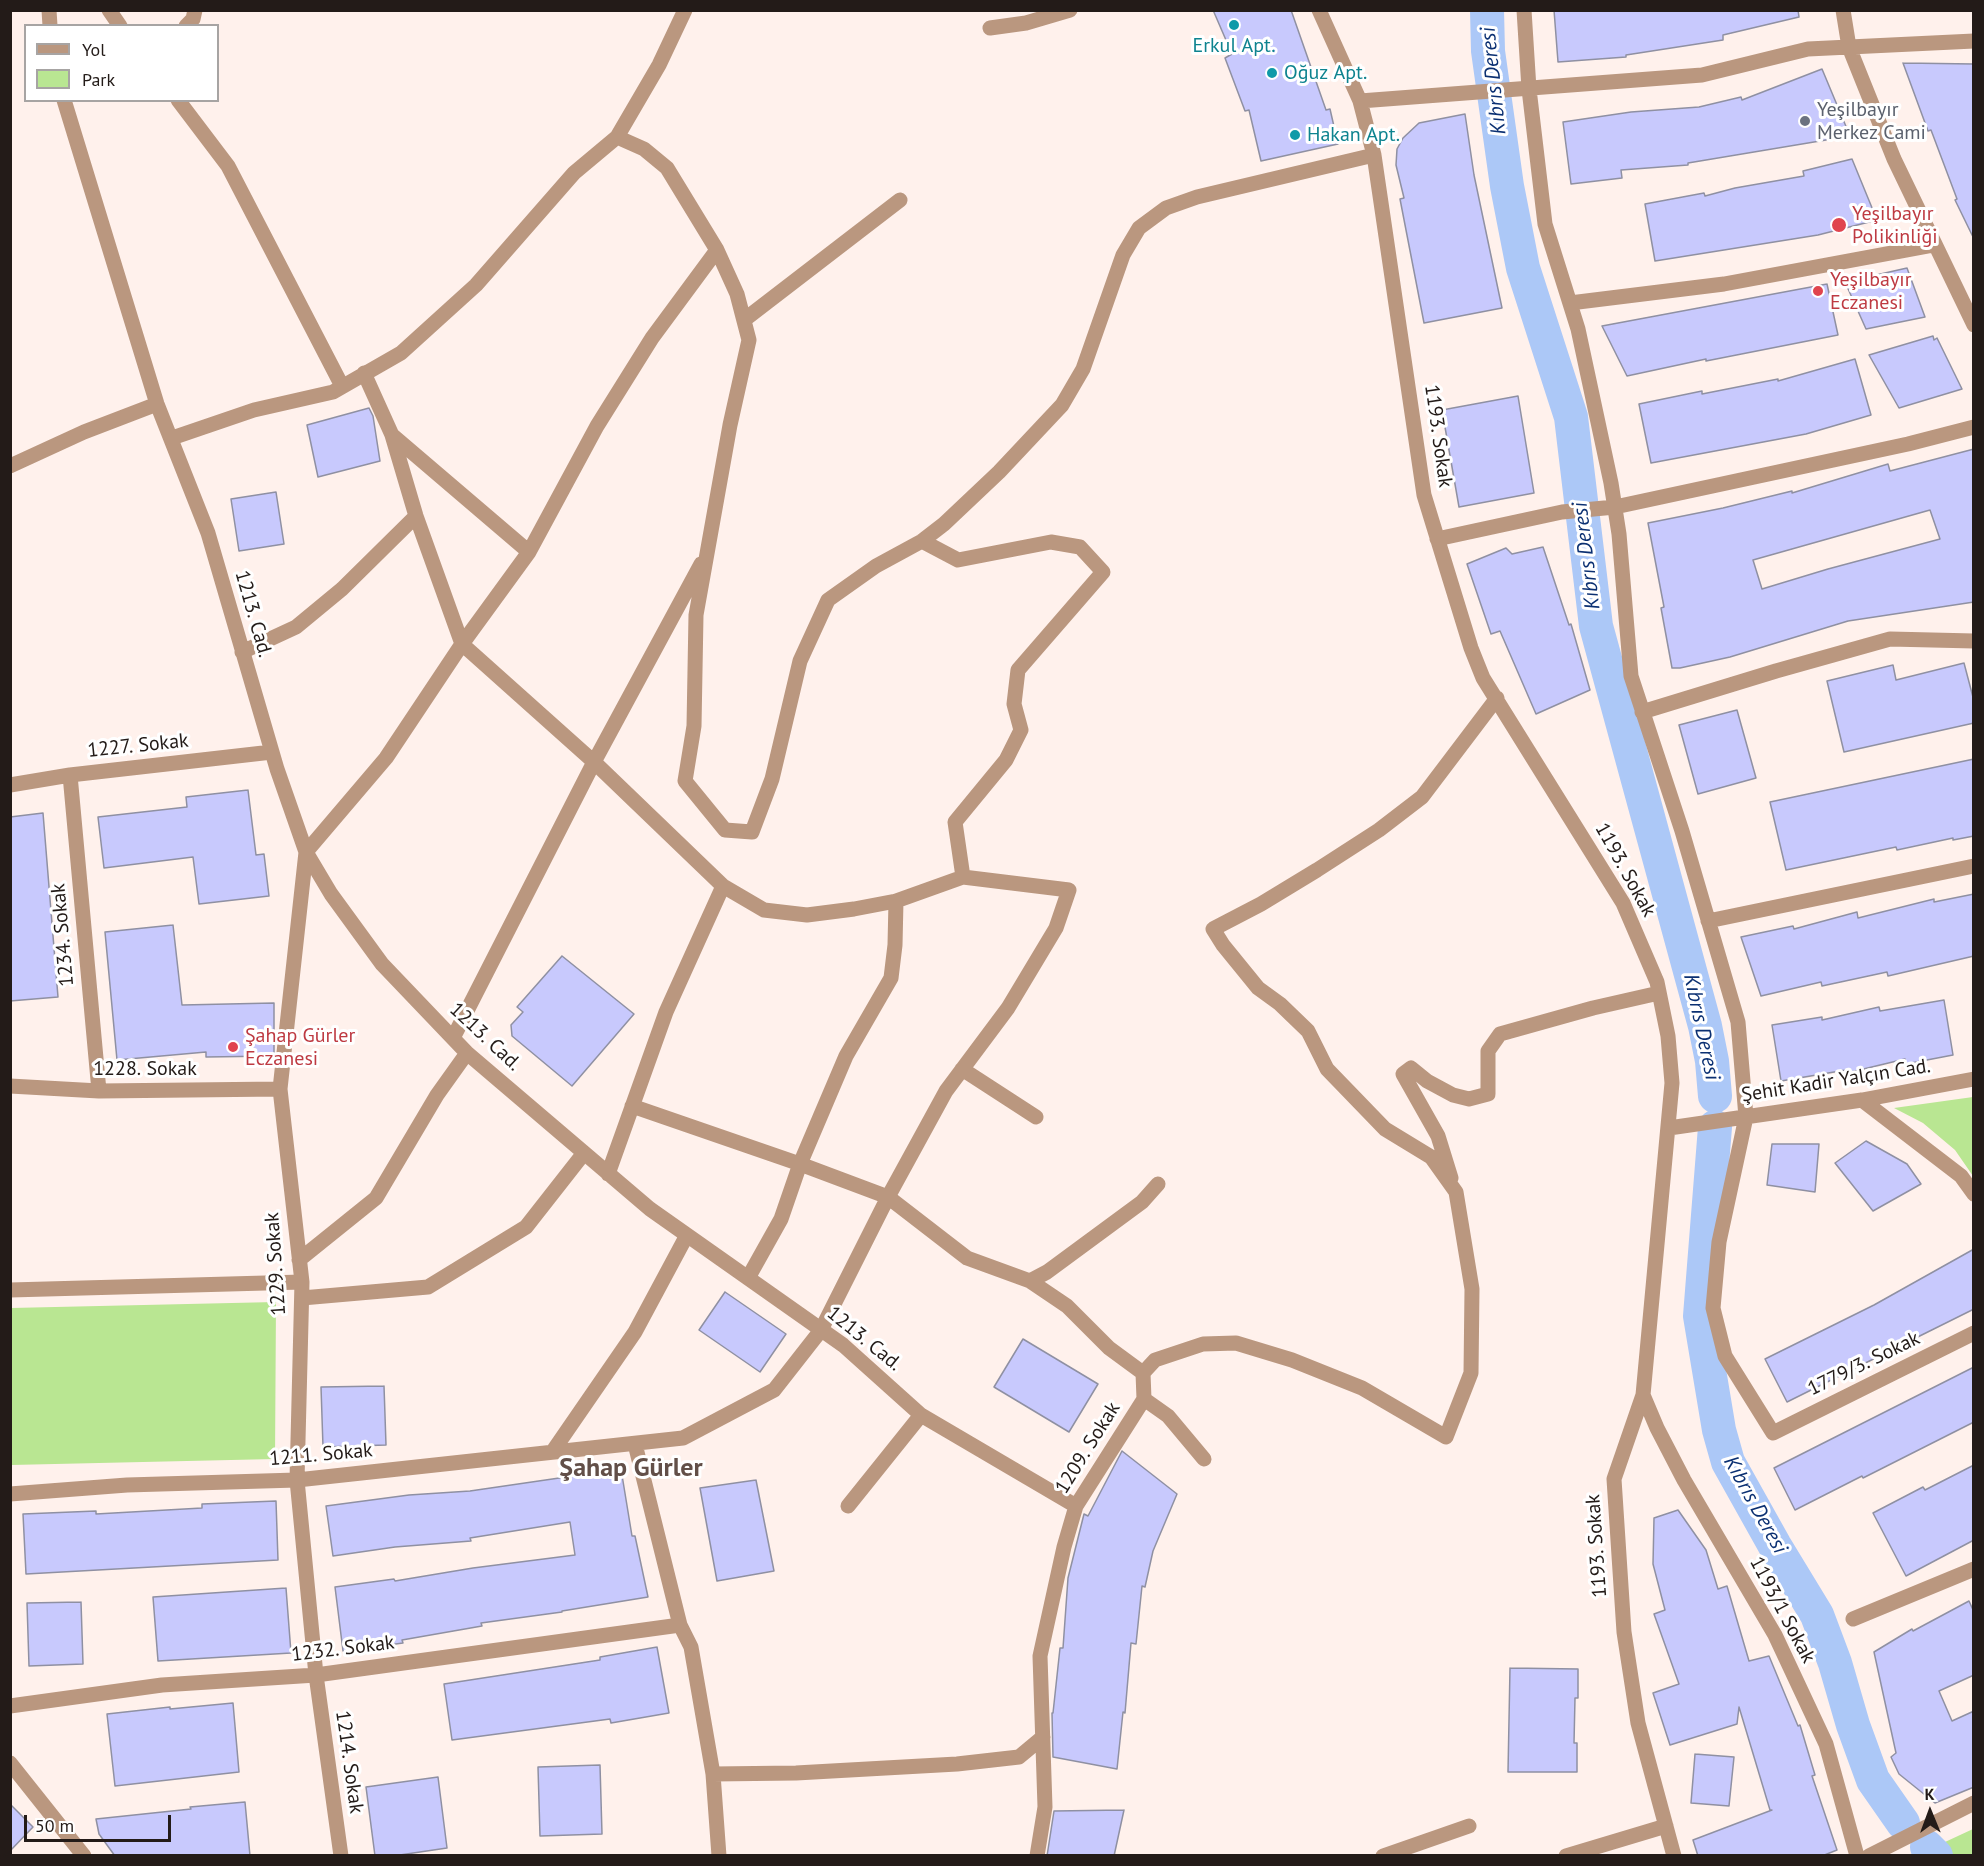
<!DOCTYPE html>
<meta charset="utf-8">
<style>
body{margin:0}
#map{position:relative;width:1984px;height:1866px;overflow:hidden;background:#fff1ec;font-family:"PT Sans",sans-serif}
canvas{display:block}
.frame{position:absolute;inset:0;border:12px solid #231b18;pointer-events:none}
.legend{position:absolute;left:24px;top:24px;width:195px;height:78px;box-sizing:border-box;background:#fff;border:2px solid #a7a4a3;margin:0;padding:8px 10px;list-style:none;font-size:18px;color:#231b18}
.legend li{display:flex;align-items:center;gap:12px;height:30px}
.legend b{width:30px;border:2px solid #a7a4a3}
.north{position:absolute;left:1900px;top:1782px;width:60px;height:60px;-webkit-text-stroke:4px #fff;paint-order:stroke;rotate:359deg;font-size:16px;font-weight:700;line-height:24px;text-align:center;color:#231b18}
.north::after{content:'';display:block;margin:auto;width:21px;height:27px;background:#231b18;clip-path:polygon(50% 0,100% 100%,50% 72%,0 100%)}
.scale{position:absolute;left:24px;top:1815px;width:147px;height:27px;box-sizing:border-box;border:3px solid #231b18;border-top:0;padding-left:8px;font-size:18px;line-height:21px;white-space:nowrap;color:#231b18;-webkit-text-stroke:4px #fff;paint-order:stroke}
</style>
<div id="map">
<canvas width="1984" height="1866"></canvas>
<div class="frame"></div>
<ul class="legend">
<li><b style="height:8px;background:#ba977f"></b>Yol</li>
<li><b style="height:16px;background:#b9e692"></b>Park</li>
</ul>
<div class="north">K</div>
<div class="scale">50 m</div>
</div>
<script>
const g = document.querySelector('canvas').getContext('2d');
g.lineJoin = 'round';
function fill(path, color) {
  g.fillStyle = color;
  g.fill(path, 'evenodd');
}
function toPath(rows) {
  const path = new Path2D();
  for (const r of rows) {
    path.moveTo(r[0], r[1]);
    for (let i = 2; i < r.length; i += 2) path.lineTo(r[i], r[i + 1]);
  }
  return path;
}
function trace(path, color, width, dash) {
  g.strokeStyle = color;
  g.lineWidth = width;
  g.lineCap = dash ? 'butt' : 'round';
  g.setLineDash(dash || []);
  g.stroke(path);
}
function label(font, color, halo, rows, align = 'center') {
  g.font = font + ' "PT Sans",sans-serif';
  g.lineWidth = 6;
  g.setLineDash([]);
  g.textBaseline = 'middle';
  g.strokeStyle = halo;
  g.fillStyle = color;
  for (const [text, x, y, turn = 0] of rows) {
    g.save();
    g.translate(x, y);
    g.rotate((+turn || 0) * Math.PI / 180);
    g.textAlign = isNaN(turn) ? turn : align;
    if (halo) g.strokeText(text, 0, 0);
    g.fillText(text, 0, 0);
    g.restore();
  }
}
const green = toPath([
 [1973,1097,1973,1176,1955,1150,1923,1123,1894,1108],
 [276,1302,275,1459,11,1465,11,1308],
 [1973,1829,1973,1855,1917,1855]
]);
const river = toPath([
 [1487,10,1488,51,1507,186,1523,268,1571,417,1596,626,1705,1026,1712,1061,1715,1096],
 [1715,1127,1700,1316,1719,1430,1728,1462,1775,1546,1817,1615,1835,1663,1853,1725,1873,1780,1903,1823],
 [1927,1847,1936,1856]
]);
const building = toPath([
 [1213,10,1291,10,1326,110,1330,109,1338,144,1261,161,1249,110,1245,111,1225,58,1232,54,1213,10],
 [1554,10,1798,10,1799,17,1723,35,1723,40,1626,55,1626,57,1558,62,1554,10],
 [1903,63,1974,64,1974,239,1955,200,1957,199,1931,130,1928,131,1903,63],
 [1822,69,1850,136,1688,163,1688,165,1621,170,1622,178,1571,184,1563,122,1631,112,1699,107,1741,97,1742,100,1822,69],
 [1465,114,1474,175,1502,308,1424,323,1400,199,1404,198,1396,165,1397,149,1403,138,1419,123,1465,114],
 [1852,159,1877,220,1818,235,1655,261,1645,204,1704,193,1705,196,1735,188,1804,176,1803,171,1852,159],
 [1907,268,1925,317,1866,329,1845,282,1907,268],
 [1827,284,1838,335,1706,361,1706,359,1627,376,1602,326,1827,284],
 [1933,336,1934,340,1937,338,1962,389,1899,408,1869,355,1933,336],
 [1855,359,1871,415,1806,434,1651,463,1639,404,1702,391,1702,394,1778,379,1778,381,1855,359],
 [1518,396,1534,493,1459,507,1442,410,1518,396],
 [369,408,373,416,380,461,318,477,307,425,369,408],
 [1974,449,1974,602,1848,621,1730,657,1680,668,1672,668,1661,608,1664,607,1648,523,1723,508,1792,491,1792,493,1888,464,1890,471,1974,449],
 [1930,510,1940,539,1828,569,1762,589,1753,560,1930,510],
 [276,492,284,544,239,551,231,499,276,492],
 [1543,547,1569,625,1571,624,1590,690,1536,714,1500,631,1491,634,1467,564,1506,548,1512,554,1543,547],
 [1964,663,1974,701,1974,723,1844,752,1827,681,1893,665,1896,680,1964,663],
 [1737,710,1756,778,1698,794,1679,725,1737,710],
 [1974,759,1974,836,1953,840,1953,838,1897,850,1896,847,1786,870,1770,802,1974,759],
 [248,790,256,855,264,854,269,896,199,904,193,857,104,868,98,817,187,807,186,797,248,790],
 [43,813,58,997,10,1001,10,817,43,813],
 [1974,894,1974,956,1888,976,1887,972,1822,986,1821,982,1761,996,1741,937,1793,926,1794,929,1857,912,1858,918,1934,899,1934,902,1974,894],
 [173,925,182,1005,274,1003,274,1056,206,1057,206,1052,117,1060,105,932,173,925],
 [562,956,634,1014,572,1086,512,1036,511,1025,523,1012,517,1007,562,956],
 [1944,1000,1953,1055,1906,1064,1905,1059,1847,1073,1846,1070,1781,1081,1772,1025,1822,1017,1822,1020,1879,1007,1880,1011,1944,1000],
 [1866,1141,1907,1164,1921,1184,1873,1211,1835,1163,1866,1141],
 [1772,1144,1819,1144,1815,1192,1767,1185,1772,1144],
 [1974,1249,1974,1309,1787,1402,1765,1359,1874,1305,1974,1249],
 [725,1292,786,1334,760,1372,699,1330,725,1292],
 [1023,1339,1098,1384,1069,1432,994,1387,1023,1339],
 [1974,1367,1974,1422,1863,1478,1862,1476,1795,1510,1774,1468,1974,1367],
 [384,1386,386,1445,323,1447,321,1387,384,1386],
 [1122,1451,1177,1494,1153,1551,1145,1587,1142,1586,1136,1644,1131,1643,1125,1713,1123,1712,1117,1769,1053,1757,1052,1713,1053,1713,1060,1648,1063,1648,1068,1578,1084,1514,1088,1516,1122,1451],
 [1974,1465,1974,1540,1906,1576,1873,1513,1923,1487,1925,1490,1974,1465],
 [621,1469,632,1536,635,1536,648,1597,562,1611,562,1612,481,1623,482,1626,402,1640,403,1643,343,1651,335,1587,394,1579,395,1581,473,1568,575,1555,570,1522,470,1538,471,1541,395,1547,333,1556,326,1506,409,1495,470,1491,621,1469],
 [756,1480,774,1571,717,1581,700,1488,756,1480],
 [276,1501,278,1560,26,1574,23,1514,96,1511,96,1514,202,1508,202,1504,276,1501],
 [1678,1510,1706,1550,1718,1589,1727,1586,1749,1661,1769,1656,1798,1726,1800,1725,1815,1775,1812,1776,1837,1850,1822,1856,1698,1856,1693,1840,1772,1810,1770,1810,1739,1707,1737,1724,1670,1745,1653,1693,1679,1684,1654,1614,1665,1610,1653,1564,1654,1518,1678,1510],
 [286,1588,291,1653,158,1661,153,1597,286,1588],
 [1969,1601,1974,1612,1974,1675,1939,1691,1952,1721,1974,1711,1974,1787,1935,1803,1899,1774,1891,1757,1896,1753,1874,1652,1912,1629,1913,1631,1969,1601],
 [81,1602,83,1664,29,1666,27,1603,81,1602],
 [657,1647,669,1713,611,1723,610,1719,452,1740,444,1684,600,1660,600,1657,657,1647],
 [1510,1668,1578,1669,1578,1698,1575,1698,1574,1743,1577,1743,1577,1772,1508,1772,1510,1668],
 [233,1703,239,1772,115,1786,107,1714,170,1707,170,1709,233,1703],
 [1695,1754,1734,1757,1729,1806,1691,1803,1695,1754],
 [600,1765,602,1834,540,1836,538,1767,600,1765],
 [438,1777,447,1848,393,1856,375,1856,366,1787,438,1777],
 [245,1802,250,1856,115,1856,99,1834,96,1819,191,1809,190,1807,245,1802],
 [10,1804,33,1827,10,1851,10,1804],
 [1124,1810,1114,1856,1047,1856,1054,1811,1124,1810]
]);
const minor = toPath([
 [49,10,50,26],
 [109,10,120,26],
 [1319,10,1360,101,1374,155,1424,495,1471,648,1483,678,1623,903,1657,982,1668,1036,1672,1083,1643,1395,1614,1479,1624,1632,1638,1723,1674,1856],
 [1524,10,1529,89,1545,224,1578,329,1611,483,1619,534,1631,676,1682,831,1738,1022,1746,1117,1719,1242,1713,1308,1725,1356,1773,1433,1974,1333],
 [1843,10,1849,47,1894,159,1974,325],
 [186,26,193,19,195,10],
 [990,28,1026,23,1070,10],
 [64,100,157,404,208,533,277,769,306,852,331,894,382,964,467,1053,650,1209,843,1345,921,1415,848,1506],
 [178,100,228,166,342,386],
 [1360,101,1702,75,1808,49,1974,41],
 [617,137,644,149,667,168,717,250,737,294,749,340,730,425,696,615,694,726,685,781,725,830,752,832,772,779,800,661,828,600,876,566,922,541,944,524,999,472,1062,405,1083,369,1123,255,1139,228,1166,208,1197,197,1374,155],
 [1570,303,1724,284,1934,245],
 [744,320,900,200],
 [392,435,529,552],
 [172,438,254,410,333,392,401,353,476,285,574,173,617,137,659,65,685,10],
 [10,466,84,432,157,404],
 [1437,539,1562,512,1615,507,1908,444,1974,427],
 [922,541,958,560,1051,542,1080,547,1103,572,1018,670,1014,704,1021,730,1006,760,955,822,963,877],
 [242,652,296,627,342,589,416,516],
 [1642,712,1776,671,1890,639,1974,641],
 [70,775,99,1091],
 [10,785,70,775,272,752],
 [1708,921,1974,866],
 [453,1038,594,762,701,564],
 [962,1069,1036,1117],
 [10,1086,99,1091,280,1089],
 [1862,1100,1961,1176,1974,1194],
 [632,1106,800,1164,888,1197,967,1258,1030,1281,1067,1306,1109,1348,1143,1373,1144,1399,1076,1506,1064,1547,1040,1656,1045,1807,1037,1856],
 [1669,1128,1862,1100,1974,1079],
 [608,1174,666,1012,723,886],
 [1451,1178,1438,1136,1403,1074,1411,1068,1427,1081,1453,1095,1469,1099,1488,1094,1488,1051,1500,1034,1593,1008,1659,993],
 [299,1260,376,1198,437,1095,467,1053],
 [748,1278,781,1219,800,1164,846,1056,891,978,895,945,896,901],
 [1030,1281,1047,1272,1142,1202,1158,1184],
 [10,1290,302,1282],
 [302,1298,428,1287,526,1227,584,1153],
 [1143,1373,1155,1360,1203,1344,1236,1343,1292,1360,1362,1388,1446,1437,1471,1373,1472,1289,1456,1192,1431,1157,1385,1129,1327,1069,1308,1031,1280,1004,1258,988,1223,945,1213,929,1261,904,1317,870,1379,830,1422,797,1497,698],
 [1643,1395,1657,1428,1684,1480,1775,1635,1826,1744,1857,1856],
 [1144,1399,1168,1416,1204,1459],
 [921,1415,1076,1506],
 [635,1444,680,1625,691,1647,713,1774,719,1856],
 [553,1451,635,1332,687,1235],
 [10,1494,127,1485,297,1480,683,1438,774,1390,821,1330,888,1197,946,1091,1008,1008,1056,928,1069,890,963,877,896,901,854,909,807,915,764,910,723,886,594,762,462,644,416,516,392,435,364,373],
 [1853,1619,1974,1569],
 [10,1706,162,1685,316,1675,680,1625],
 [10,1763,84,1856],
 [713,1774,796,1773,957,1764,1019,1757,1043,1737],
 [341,1856,316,1675,297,1480,302,1282,280,1089,306,852,386,758,462,644,529,552,597,426,652,338,717,250],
 [1383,1856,1469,1826],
 [1566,1856,1666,1826],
 [1869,1856,1974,1803]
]);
const markers = [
 [1234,25,6,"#0f9aa8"],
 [1272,73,6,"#0f9aa8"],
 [1805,121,6,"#6b7280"],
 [1295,135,6,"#0f9aa8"],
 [1839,225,8,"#e0444e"],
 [1818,291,6,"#e0444e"],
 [233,1047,6,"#e0444e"]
];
const cultureNames = [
 ["Erkul Apt.",1234,46,"center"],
 ["Oğuz Apt.",1284,73],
 ["Hakan Apt.",1307,135]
];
const worshipNames = [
 ["Yeşilbayır",1817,110],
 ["Merkez Cami",1817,133]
];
const healthNames = [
 ["Yeşilbayır",1852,214],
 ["Polikinliği",1852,237],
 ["Yeşilbayır",1830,280],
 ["Eczanesi",1830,303],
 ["Şahap Gürler",245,1036],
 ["Eczanesi",245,1059]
];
const streetNames = [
 ["1193. Sokak",1438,436,82],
 ["1213. Cad.",253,614,74],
 ["1227. Sokak",138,746,-6],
 ["1193. Sokak",1625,870,61],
 ["1234. Sokak",63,935,-95],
 ["1213. Cad.",485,1037,43],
 ["1228. Sokak",145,1069],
 ["Şehit Kadir Yalçın Cad.",1836,1081,-9],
 ["1229. Sokak",276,1264,-94],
 ["1213. Cad.",864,1339,39],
 ["1779/3. Sokak",1864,1364,-26],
 ["1209. Sokak",1088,1448,-58],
 ["1211. Sokak",321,1455,-5],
 ["1193. Sokak",1597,1546,-94],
 ["1193/1 Sokak",1782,1610,62],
 ["1232. Sokak",343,1649,-7],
 ["1214. Sokak",349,1762,82]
];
const waterNames = [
 ["Kıbrıs Deresi",1494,81,-96],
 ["Kıbrıs Deresi",1587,556,-97],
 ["Kıbrıs Deresi",1701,1027,78],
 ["Kıbrıs Deresi",1755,1505,61]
];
const districtNames = [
 ["Şahap Gürler",631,1469]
];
fill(green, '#b9e692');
trace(river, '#acc8f7', 34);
fill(building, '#c8c9fd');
trace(building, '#8f90a2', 1.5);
trace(minor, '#ba977f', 15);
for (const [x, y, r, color] of markers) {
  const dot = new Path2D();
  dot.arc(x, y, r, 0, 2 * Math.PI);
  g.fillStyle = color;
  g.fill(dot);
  trace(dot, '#fff', 2);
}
label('20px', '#0d838f', '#fff', cultureNames, 'left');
label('20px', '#5b616d', '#fff', worshipNames, 'left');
label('20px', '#be3a42', '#fff', healthNames, 'left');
label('20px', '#231b18', '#fff', streetNames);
label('italic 21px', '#0b3072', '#fff', waterNames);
label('bold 26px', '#624f48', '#fff', districtNames);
</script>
